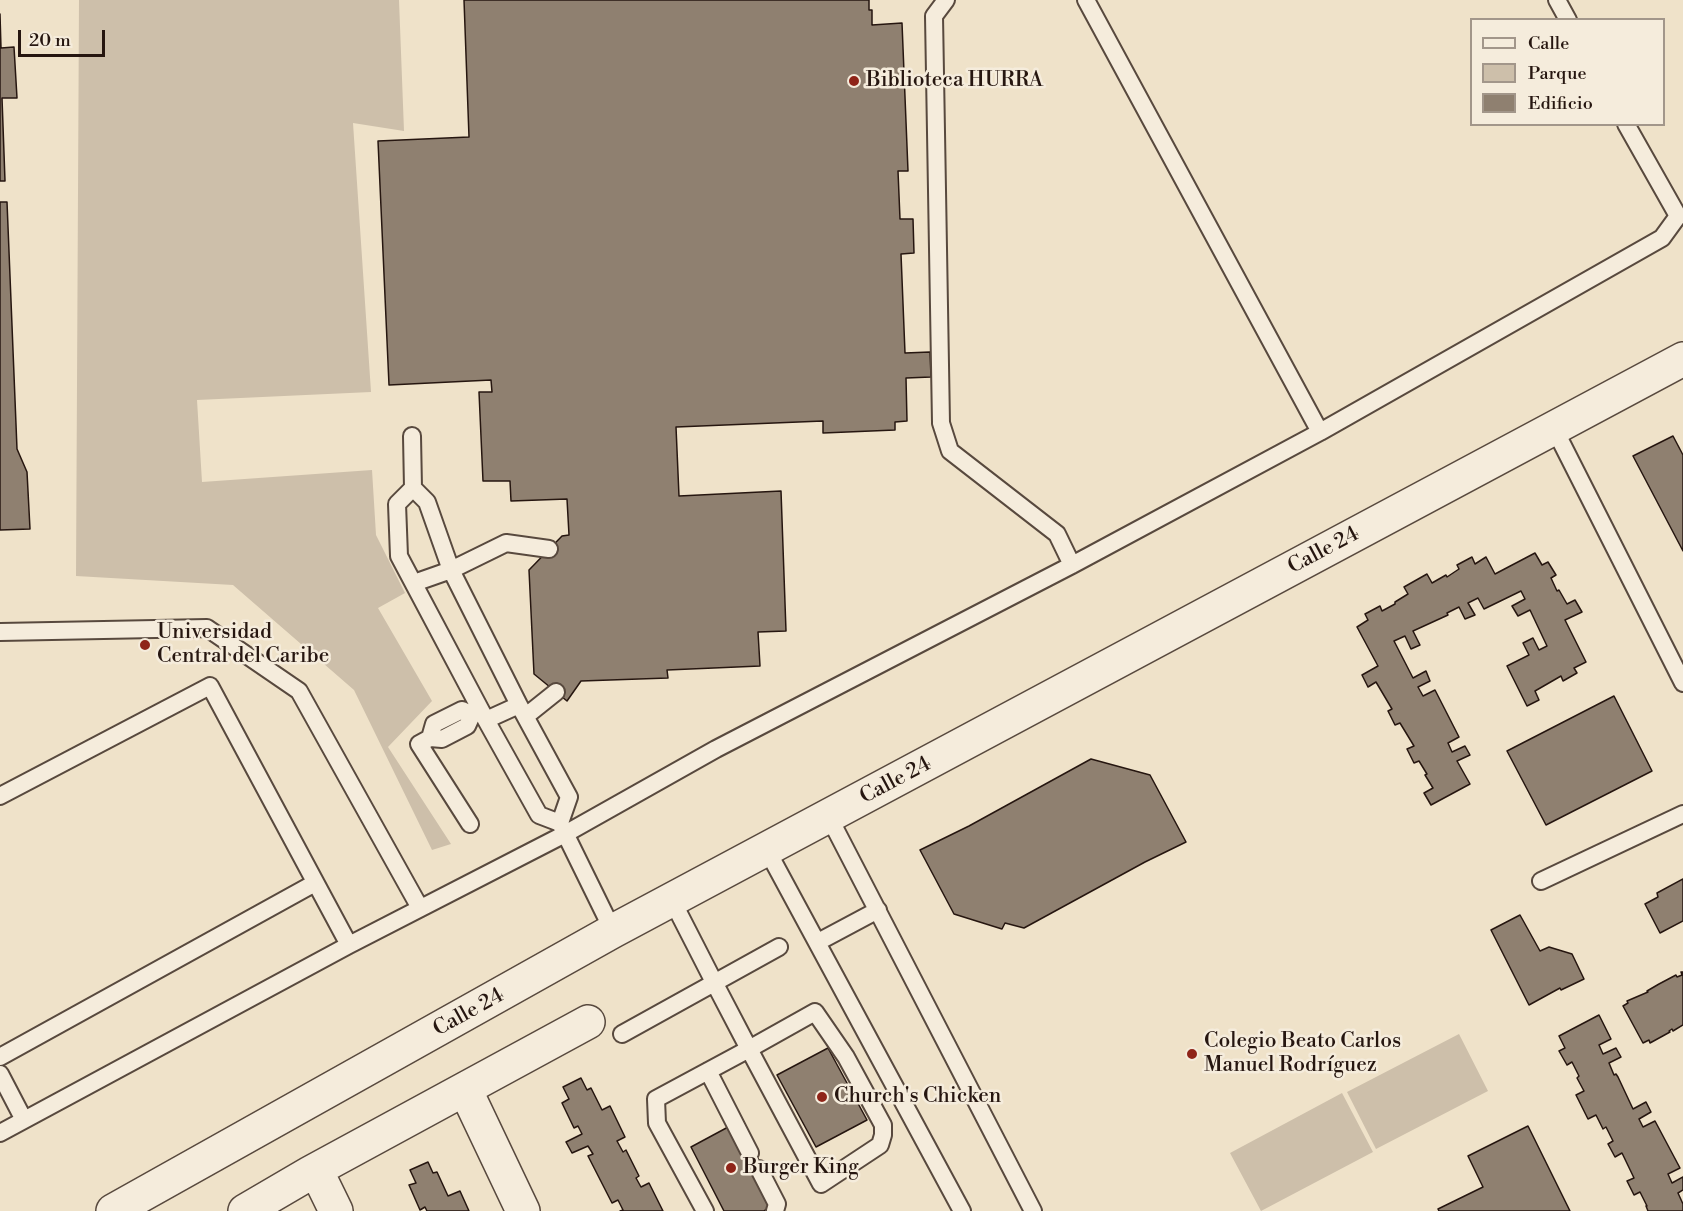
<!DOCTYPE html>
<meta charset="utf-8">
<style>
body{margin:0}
#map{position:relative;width:1683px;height:1211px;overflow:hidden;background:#efe2c9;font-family:"Libre Bodoni",serif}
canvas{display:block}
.legend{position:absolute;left:1470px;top:18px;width:195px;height:108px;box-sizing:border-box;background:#f5ecdc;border:2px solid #a2968a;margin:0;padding:8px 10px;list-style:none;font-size:18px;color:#261610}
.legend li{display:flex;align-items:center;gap:12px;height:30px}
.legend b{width:30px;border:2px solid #a2968a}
.scale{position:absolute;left:18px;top:30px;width:87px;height:27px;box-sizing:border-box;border:3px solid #261610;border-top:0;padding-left:8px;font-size:18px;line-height:21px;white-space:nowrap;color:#261610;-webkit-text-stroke:4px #f5ecdc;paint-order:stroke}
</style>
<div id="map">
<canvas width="1683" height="1211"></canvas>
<ul class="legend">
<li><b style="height:8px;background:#f5ecdc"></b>Calle</li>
<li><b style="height:16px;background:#cdbfaa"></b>Parque</li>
<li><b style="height:16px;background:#8f8070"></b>Edificio</li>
</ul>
<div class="scale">20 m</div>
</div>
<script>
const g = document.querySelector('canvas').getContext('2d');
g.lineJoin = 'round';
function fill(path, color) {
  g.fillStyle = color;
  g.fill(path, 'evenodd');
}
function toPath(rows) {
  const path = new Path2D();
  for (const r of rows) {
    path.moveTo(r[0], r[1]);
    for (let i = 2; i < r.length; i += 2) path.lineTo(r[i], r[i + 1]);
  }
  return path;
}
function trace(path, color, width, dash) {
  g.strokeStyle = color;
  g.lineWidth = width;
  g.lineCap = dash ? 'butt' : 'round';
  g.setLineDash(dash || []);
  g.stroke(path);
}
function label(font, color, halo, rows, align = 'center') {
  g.font = font + ' "Libre Bodoni",serif';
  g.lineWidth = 5;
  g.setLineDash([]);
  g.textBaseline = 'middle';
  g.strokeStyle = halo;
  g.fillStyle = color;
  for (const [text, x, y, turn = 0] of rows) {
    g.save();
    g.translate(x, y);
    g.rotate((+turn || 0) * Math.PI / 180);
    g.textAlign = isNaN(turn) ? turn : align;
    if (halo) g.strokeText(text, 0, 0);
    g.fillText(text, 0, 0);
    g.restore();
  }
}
const green = toPath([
 [79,0,399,0,404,131,353,123,371,392,197,400,202,482,372,470,376,535,405,593,378,608,432,701,388,747,451,844,432,850,354,690,233,585,76,576],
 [1459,1034,1488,1091,1376,1149,1347,1092],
 [1342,1093,1373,1152,1261,1211,1230,1153]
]);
const building = toPath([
 [464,0,869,0,869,10,872,10,872,25,902,23,908,171,898,171,900,219,913,219,914,253,901,254,905,353,930,352,931,377,906,378,907,421,895,422,895,430,823,433,823,421,676,427,679,496,781,491,786,631,758,632,760,666,667,670,668,678,581,681,567,701,534,674,529,570,562,536,569,535,567,499,511,501,510,481,483,481,479,392,492,392,491,380,389,385,378,141,469,137,464,0],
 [0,14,1,48,14,47,17,98,2,98,5,181,0,181,0,14],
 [0,202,7,202,17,449,27,472,30,529,0,530,0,202],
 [1673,436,1683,455,1683,551,1633,456,1673,436],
 [1535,553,1542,565,1548,562,1556,575,1551,578,1557,591,1559,590,1567,604,1575,600,1582,612,1565,620,1586,662,1574,668,1577,673,1563,681,1561,676,1535,691,1539,700,1527,706,1507,666,1529,655,1523,643,1533,638,1539,650,1547,646,1530,610,1518,616,1512,606,1525,599,1521,591,1484,609,1478,598,1468,603,1475,615,1465,619,1459,607,1447,613,1448,615,1413,631,1420,645,1411,649,1405,636,1394,641,1413,678,1426,671,1430,681,1418,687,1423,696,1435,690,1459,737,1448,743,1452,752,1465,746,1470,755,1457,761,1470,784,1431,805,1424,793,1433,788,1425,775,1427,774,1419,761,1414,763,1407,749,1414,746,1400,723,1395,725,1388,711,1392,709,1376,682,1368,687,1362,675,1378,666,1357,627,1368,620,1365,614,1380,606,1382,611,1395,604,1395,602,1408,594,1404,587,1427,574,1432,583,1446,575,1447,577,1459,569,1457,565,1472,557,1475,564,1486,557,1495,574,1535,553],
 [1614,696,1652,771,1546,825,1507,751,1614,696],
 [1091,759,1150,775,1186,842,1145,862,1024,928,1005,923,1002,929,954,914,920,850,969,826,1091,759],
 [1683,879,1683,921,1660,933,1645,904,1658,897,1657,893,1683,879],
 [1520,915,1540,951,1549,947,1572,954,1584,979,1561,990,1560,988,1529,1005,1491,930,1520,915],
 [1681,972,1683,972,1683,1025,1673,1031,1672,1029,1669,1031,1670,1032,1650,1043,1649,1040,1643,1043,1623,1006,1628,1003,1627,1001,1648,992,1647,991,1659,984,1676,975,1677,977,1682,975,1681,972],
 [1599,1015,1611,1039,1599,1045,1603,1054,1616,1048,1621,1057,1609,1063,1614,1075,1616,1074,1618,1077,1633,1109,1646,1102,1651,1112,1639,1119,1643,1127,1655,1121,1680,1168,1668,1174,1672,1183,1683,1177,1683,1190,1678,1193,1683,1204,1683,1211,1648,1211,1646,1206,1647,1206,1640,1192,1634,1195,1627,1181,1634,1178,1622,1153,1615,1157,1608,1144,1613,1141,1606,1127,1603,1129,1596,1115,1588,1119,1576,1095,1584,1091,1577,1078,1579,1076,1572,1062,1567,1065,1559,1051,1565,1048,1559,1036,1599,1015],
 [828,1048,867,1120,816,1147,777,1075,828,1048],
 [581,1078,587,1090,591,1088,602,1110,610,1106,625,1137,617,1141,623,1152,626,1150,639,1176,636,1178,641,1187,649,1183,663,1211,620,1211,623,1210,618,1200,612,1203,588,1156,593,1154,588,1146,572,1153,566,1142,582,1134,578,1126,574,1128,562,1103,569,1099,563,1087,581,1078],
 [730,1126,754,1150,762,1167,772,1206,764,1211,724,1211,691,1147,730,1126],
 [1528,1126,1570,1211,1439,1211,1438,1209,1483,1187,1468,1156,1528,1126],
 [428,1162,433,1173,437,1172,448,1196,460,1191,469,1211,427,1211,425,1207,420,1210,409,1185,416,1183,410,1170,428,1162]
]);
const lane = toPath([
 [946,0,934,16,941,423,950,451,1057,534,1072,565],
 [1086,0,1320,432],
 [1557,0,1568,20],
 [1554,428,1683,683],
 [412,436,413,488],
 [414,583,451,570,506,543,549,549],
 [0,632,207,628,299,691,420,908],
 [526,716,556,692],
 [486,720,519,705],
 [430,738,442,739,467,726,472,715,480,710],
 [0,796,210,686,349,945],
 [829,817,1033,1211],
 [560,823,539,815,486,720,399,556,397,504,413,488,427,502,451,570,519,705,569,797,560,823,613,931],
 [470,824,419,744,430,738,434,724,462,710,472,715],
 [767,850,962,1211],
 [1541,881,1683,814],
 [672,900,715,984,749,1049,821,1184,880,1145,883,1135,883,1125,846,1057,815,1012,749,1049,656,1099,657,1123,705,1211],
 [818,942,878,910],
 [622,1034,779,947],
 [0,1057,315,883],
 [708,1071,750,1153],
 [0,1074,24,1120],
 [0,1133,349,945,565,834,716,749,1072,565,1320,432,1662,238,1678,216,1626,124],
 [759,1169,777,1204,775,1211]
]);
const street = toPath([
 [465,1089,523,1211],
 [316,1170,336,1211],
 [113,1211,613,931,1683,359],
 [245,1211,310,1173,588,1022]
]);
const markers = [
 [854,81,6,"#8f2418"],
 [145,645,6,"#8f2418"],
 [1192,1054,6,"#8f2418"],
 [822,1097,6,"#8f2418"],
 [731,1168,6,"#8f2418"]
];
const poiNames = [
 ["Biblioteca HURRA",866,81],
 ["Universidad",157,633],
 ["Central del Caribe",157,657],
 ["Colegio Beato Carlos",1204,1042],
 ["Manuel Rodríguez",1204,1066],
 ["Church's Chicken",834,1097],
 ["Burger King",743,1168]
];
const streetNames = [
 ["Calle 24",1324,551,-28],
 ["Calle 24",896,781,-28],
 ["Calle 24",469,1013,-29]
];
fill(green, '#cdbfaa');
fill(building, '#8f8070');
trace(building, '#261610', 1.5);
trace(lane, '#58493e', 20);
trace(street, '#58493e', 36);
trace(lane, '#f5ecdc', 16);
trace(street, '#f5ecdc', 33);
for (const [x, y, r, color] of markers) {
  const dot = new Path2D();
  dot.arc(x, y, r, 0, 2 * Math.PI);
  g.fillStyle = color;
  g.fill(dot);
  trace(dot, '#f5ecdc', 2);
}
label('21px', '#261610', '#f5ecdc', poiNames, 'left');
label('21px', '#261610', '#f5ecdc', streetNames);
</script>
